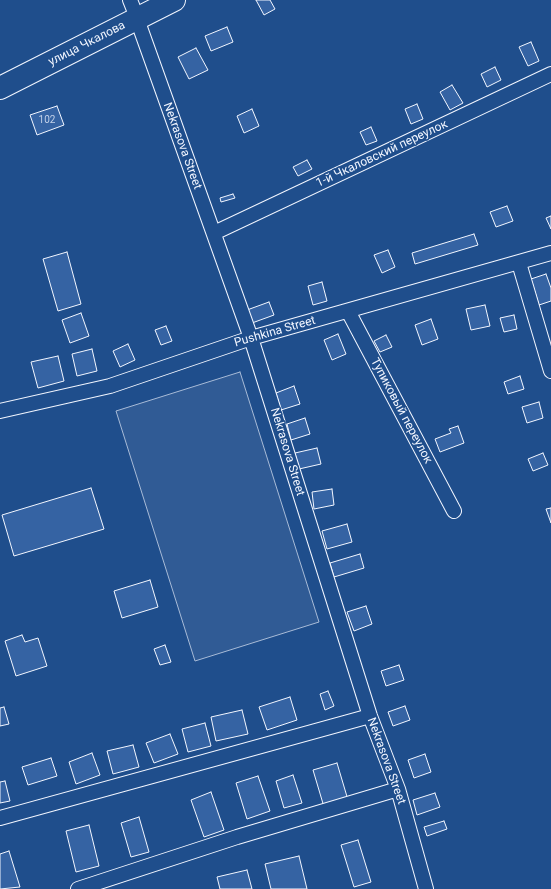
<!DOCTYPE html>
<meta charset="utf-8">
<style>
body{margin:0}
canvas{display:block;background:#1f4e8c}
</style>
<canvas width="551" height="889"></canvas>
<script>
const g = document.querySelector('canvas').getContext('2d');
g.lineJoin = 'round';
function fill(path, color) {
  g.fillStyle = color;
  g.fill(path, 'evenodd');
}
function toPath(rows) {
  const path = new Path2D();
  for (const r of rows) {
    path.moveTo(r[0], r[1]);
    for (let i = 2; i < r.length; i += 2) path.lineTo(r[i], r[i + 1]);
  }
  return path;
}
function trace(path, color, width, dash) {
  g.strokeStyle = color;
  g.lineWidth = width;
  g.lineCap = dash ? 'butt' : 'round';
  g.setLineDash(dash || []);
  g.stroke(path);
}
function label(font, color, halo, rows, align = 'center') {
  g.font = font + ' Roboto,sans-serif';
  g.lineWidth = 3;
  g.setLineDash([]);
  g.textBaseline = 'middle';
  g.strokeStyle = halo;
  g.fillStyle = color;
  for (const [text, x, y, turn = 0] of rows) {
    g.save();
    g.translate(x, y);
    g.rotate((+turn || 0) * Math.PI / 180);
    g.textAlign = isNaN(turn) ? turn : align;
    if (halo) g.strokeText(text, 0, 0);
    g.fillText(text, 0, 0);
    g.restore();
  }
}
const built = toPath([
 [240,372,319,622,195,661,116,411,240,372]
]);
const building = toPath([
 [256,0,270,0,275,9,264,15,256,0],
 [227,27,233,42,211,51,205,36,227,27],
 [531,42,539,61,528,66,519,47,531,42],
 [196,48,208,70,189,79,178,57,196,48],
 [495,67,501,80,487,87,481,74,495,67],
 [452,85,463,103,450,110,440,92,452,85],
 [417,104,423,119,411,124,405,109,417,104],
 [57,106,64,125,37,135,30,115,57,106],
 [252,109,259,126,244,133,237,116,252,109],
 [371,127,377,141,366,145,360,132,371,127],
 [307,160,312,169,298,176,293,167,307,160],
 [233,194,235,198,221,202,220,198,233,194],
 [507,206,513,221,496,227,490,212,507,206],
 [551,216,551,229,546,218,551,216],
 [474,234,478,245,415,264,412,253,474,234],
 [388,250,395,267,382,273,374,255,388,250],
 [67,252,81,304,58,311,43,259,67,252],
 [546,274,551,288,551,301,539,305,531,279,546,274],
 [322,282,327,301,313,305,308,286,322,282],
 [269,302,274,315,252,323,247,310,269,302],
 [485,305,490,326,471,330,466,309,485,305],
 [81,313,89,336,70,343,62,320,81,313],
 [514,315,517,329,504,332,500,318,514,315],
 [431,319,438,339,422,345,415,325,431,319],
 [166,326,172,341,161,345,155,330,166,326],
 [338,334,346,354,332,360,324,340,338,334],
 [386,335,392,347,380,352,374,341,386,335],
 [128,344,135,360,120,367,113,351,128,344],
 [92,349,97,371,77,376,72,354,92,349],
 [58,356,64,381,38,388,31,362,58,356],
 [520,376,524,389,508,394,504,382,520,376],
 [294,386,300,404,281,410,276,393,294,386],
 [539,402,543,418,527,423,522,407,539,402],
 [305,418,310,434,291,440,287,424,305,418],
 [458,426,464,443,440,452,435,439,451,433,449,429,458,426],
 [317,448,321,464,299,469,295,453,317,448],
 [543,453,548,465,533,471,528,459,543,453],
 [91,488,104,529,14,556,2,515,91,488],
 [332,489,334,505,314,509,312,492,332,489],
 [551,508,551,523,546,509,551,508],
 [347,524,352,542,327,549,322,531,347,524],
 [360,554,364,568,334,577,330,563,360,554],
 [150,580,158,607,122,618,114,591,150,580],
 [366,606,372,624,354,631,347,612,366,606],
 [22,635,25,642,38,638,47,666,16,676,5,641,22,635],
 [165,645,171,662,160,665,154,649,165,645],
 [399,665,404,680,386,686,381,671,399,665],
 [328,691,334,706,325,710,320,694,328,691],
 [290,697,297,720,267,730,259,707,290,697],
 [405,706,410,720,393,726,388,712,405,706],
 [4,707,9,724,0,726,0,708,4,707],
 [242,710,248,734,216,741,211,717,242,710],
 [205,723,211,746,188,752,182,729,205,723],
 [170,734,178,754,154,763,146,743,170,734],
 [133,745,139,767,113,774,107,751,133,745],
 [92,753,100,775,76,784,69,762,92,753],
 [425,754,431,772,414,778,408,760,425,754],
 [51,758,57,776,28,785,22,767,51,758],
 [337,763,348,800,324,807,313,770,337,763],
 [293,775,302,803,284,808,276,781,293,775],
 [258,776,270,811,247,819,236,783,258,776],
 [5,781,10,801,0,803,0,782,5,781],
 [211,792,224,830,204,837,191,800,211,792],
 [435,793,440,807,417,815,413,800,435,793],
 [139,817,149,852,131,857,121,823,139,817],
 [444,821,447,829,427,836,424,827,444,821],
 [89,825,99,866,76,872,66,831,89,825],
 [358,840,371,882,354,887,341,845,358,840],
 [9,851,20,887,0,889,0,854,9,851],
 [299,856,307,889,271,889,265,864,299,856],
 [247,870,252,889,220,889,217,877,247,870]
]);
const street = toPath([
 [130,0,134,10],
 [137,19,251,338,370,716,398,789,426,889],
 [214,233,551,74],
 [519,263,551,371],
 [348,311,454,511],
 [0,411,110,386,251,338,551,253],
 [0,818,370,716],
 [78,889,237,837,398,789]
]);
const primary = toPath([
 [0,88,174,0]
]);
const numberNames = [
 ["102",47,120]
];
const streetNames = [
 ["улица Чкалова",87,44,-27],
 ["Nekrasova Street",182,146,70],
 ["1-й Чкаловский переулок",382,154,-25],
 ["Pushkina Street",275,332,-16],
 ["Тупиковый переулок",401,411,62],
 ["Nekrasova Street",287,452,73],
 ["Nekrasova Street",386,761,70]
];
fill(built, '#305b95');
trace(built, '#a8bbd7', 1);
fill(building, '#3563a3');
trace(building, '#f2f6ff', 1);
trace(street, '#f2f6ff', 16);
trace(primary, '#f2f6ff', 24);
trace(street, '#1f4e8c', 14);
trace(primary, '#1f4e8c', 22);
label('10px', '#c3d1e8', null, numberNames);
label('12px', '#f2f6ff', '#1f4e8c', streetNames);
</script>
